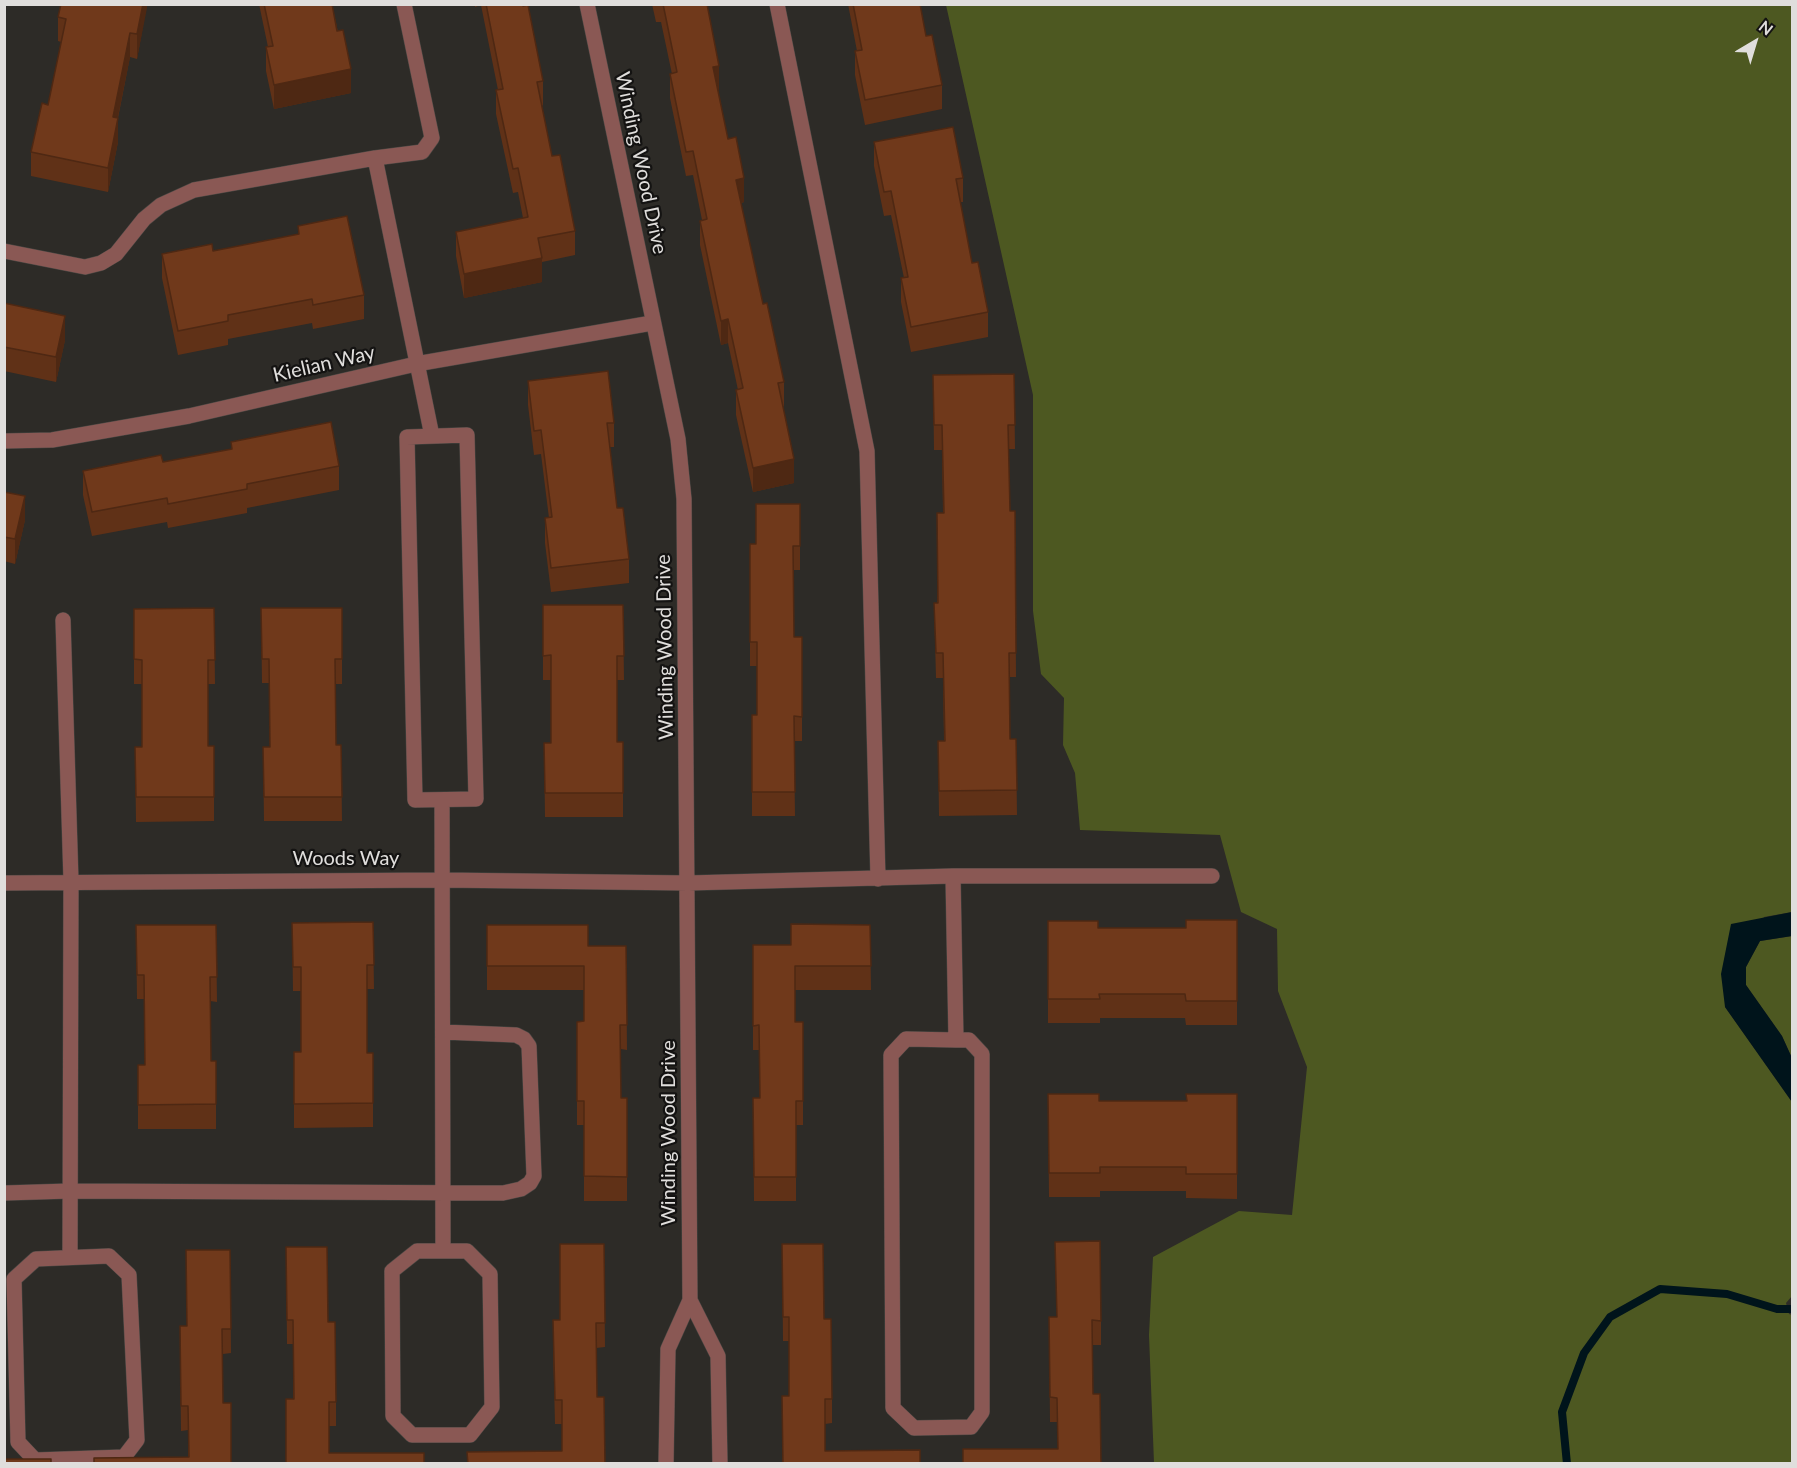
<!DOCTYPE html>
<style>
body{margin:0}
#map{position:relative;width:1797px;height:1468px;overflow:hidden;background:#2d2b27;font-family:Lato,sans-serif}
canvas{display:block}
.frame{position:absolute;inset:0;border:6px solid #e0dedc;pointer-events:none}
.north{position:absolute;left:1725px;top:12px;width:60px;height:60px;-webkit-text-stroke:4px #141312;paint-order:stroke;rotate:38deg;font-size:16px;font-weight:700;line-height:24px;text-align:center;color:#e0dedc}
.north::after{content:'';display:block;margin:auto;width:21px;height:27px;background:#e0dedc;clip-path:polygon(50% 0,100% 100%,50% 72%,0 100%)}
</style>
<div id="map">
<canvas width="1797" height="1468"></canvas>
<div class="frame"></div>
<div class="north">N</div>
</div>
<script>
const g = document.querySelector('canvas').getContext('2d');
g.lineJoin = 'round';
function fill(path, color) {
  g.fillStyle = color;
  g.fill(path, 'evenodd');
}
function toPath(rows) {
  const path = new Path2D();
  for (const r of rows) {
    path.moveTo(r[0], r[1]);
    for (let i = 2; i < r.length; i += 2) path.lineTo(r[i], r[i + 1]);
  }
  return path;
}
function trace(path, color, width, dash) {
  g.strokeStyle = color;
  g.lineWidth = width;
  g.lineCap = dash ? 'butt' : 'round';
  g.setLineDash(dash || []);
  g.stroke(path);
}
function label(font, color, halo, rows, align = 'center') {
  g.font = font + ' Lato,sans-serif';
  g.lineWidth = 4.5;
  g.setLineDash([]);
  g.textBaseline = 'middle';
  g.strokeStyle = halo;
  g.fillStyle = color;
  for (const [text, x, y, turn = 0] of rows) {
    g.save();
    g.translate(x, y);
    g.rotate((+turn || 0) * Math.PI / 180);
    g.textAlign = isNaN(turn) ? turn : align;
    if (halo) g.strokeText(text, 0, 0);
    g.fillText(text, 0, 0);
    g.restore();
  }
}
const green = toPath([
 [946,5,1792,5,1792,912,1764,917,1725,1007,1792,1102,1792,1296,1786,1303,1789,1314,1792,1315,1792,1463,1154,1463,1149,1335,1153,1257,1239,1211,1292,1215,1307,1067,1278,991,1277,929,1241,912,1220,835,1080,830,1075,773,1063,745,1064,698,1041,674,1033,611,1033,395],
 [1792,936,1792,1058,1782,1036,1746,985,1746,967,1760,941]
]);
const water = toPath([
 [1792,912,1792,936,1760,941,1746,967,1746,985,1782,1036,1792,1058,1792,1102,1725,1007,1721,974,1731,924]
]);
const stream = toPath([
 [1567,1464,1562,1412,1584,1353,1610,1317,1660,1289,1727,1294,1777,1309,1792,1309]
]);
const minor = toPath([
 [587,4,678,439,684,499,690,1300],
 [777,4,867,451,878,879],
 [375,158,432,436],
 [4,251,85,267,101,263,116,254,144,219,161,205,194,190,375,158,422,152,432,138,404,4],
 [467,435,476,799,415,800,407,437,467,435],
 [4,441,52,440,189,416,416,364,652,323],
 [63,620,71,881,70,1257],
 [442,800,443,1251],
 [953,876,956,1040,969,1040,982,1054,982,1412,971,1427,914,1428,893,1408,891,1055,906,1039,956,1040],
 [4,883,442,880,688,883,953,876,1212,876],
 [4,1193,70,1191,503,1193,521,1189,530,1183,534,1176,529,1046,524,1039,516,1035,443,1032],
 [417,1251,467,1251,490,1274,492,1407,470,1435,412,1435,393,1416,392,1271,417,1251],
 [109,1256,129,1275,137,1440,124,1457,35,1460,18,1442,14,1279,36,1259,109,1256],
 [666,1464,668,1349,690,1300,718,1356,720,1464]
]);
const wall = toPath([
 [147,4,137,59,130,57,118,118,118,142,108,192,31,176,31,152,48,105,61,42,58,41,58,17],
 [259,4,332,4,351,93,274,109,266,71,266,47,268,47],
 [475,4,523,4,543,81,543,105,542,106,552,156,575,231,575,255,542,262,542,282,464,298,456,256,456,232,523,218,518,192,513,193,496,114,496,90,498,90,481,5,475,7],
 [652,4,707,4,719,90,718,90,728,139,744,202,741,203,763,304,784,382,784,406,783,407,794,483,753,492,736,415,736,390,738,390,728,343,721,345,700,245,700,221,702,220,693,175,686,176,670,98,670,74,672,74,661,22,656,22],
 [848,4,920,4,926,36,942,85,942,109,865,125,855,75,855,51,857,51],
 [874,142,963,178,963,202,960,202,972,263,988,312,988,337,911,352,901,302,901,278,904,278,891,215,884,216,874,166],
 [298,226,364,295,364,319,313,329,312,323,228,339,228,345,178,355,162,278,162,254,213,251,298,234],
 [4,303,65,340,56,382,4,371],
 [1014,374,1015,449,1008,449,1010,511,1015,511,1016,677,1009,677,1010,739,1016,739,1017,815,939,816,938,741,944,741,943,678,936,678,934,603,937,603,943,513,942,450,934,450,933,375],
 [528,381,614,423,614,447,610,447,617,508,629,559,629,583,551,592,545,543,545,518,549,518,541,454,534,455,528,405],
 [231,442,339,466,339,490,247,508,247,513,168,528,167,522,92,536,83,495,83,471,163,462,231,449],
 [4,492,25,520,15,564,4,561],
 [800,504,800,570,794,570,794,637,802,637,802,741,794,741,795,816,752,816,752,715,757,715,757,666,750,666,750,544,756,544],
 [543,605,623,605,624,680,617,680,617,742,623,742,623,817,545,817,544,743,551,743,551,680,543,680],
 [214,608,215,684,208,684,208,746,214,746,214,821,136,822,135,747,142,747,142,684,134,684,134,609],
 [261,608,342,608,342,684,335,684,336,745,341,745,342,821,264,821,263,747,270,747,269,683,262,683],
 [1237,920,1237,1025,1186,1025,1185,1018,1100,1018,1100,1023,1048,1023,1048,921,1098,928,1186,928],
 [373,922,374,989,367,989,367,1053,373,1053,373,1127,294,1128,294,1052,301,1052,301,991,293,991,292,923],
 [136,925,216,925,217,1002,210,1001,211,1061,216,1061,216,1129,138,1129,138,1065,145,1065,144,999,137,999],
 [487,925,588,946,626,946,627,1050,621,1049,621,1098,627,1098,627,1201,584,1201,584,1125,577,1125,577,1022,584,1021,584,990,487,990],
 [870,925,871,990,795,990,795,1022,803,1022,803,1125,796,1125,796,1201,754,1201,753,1098,760,1098,759,1050,753,1050,753,945,791,945],
 [1048,1094,1099,1101,1186,1101,1237,1094,1237,1199,1186,1198,1186,1191,1100,1191,1100,1197,1049,1197],
 [604,1244,605,1347,596,1348,597,1397,562,1451,562,1424,555,1424,553,1344,560,1320],
 [782,1244,824,1319,832,1399,832,1423,825,1424,825,1451,782,1464,789,1396,789,1341,783,1341],
 [286,1247,328,1322,336,1402,336,1426,329,1426,329,1453,286,1464,293,1399,293,1344,287,1344],
 [230,1250,231,1353,223,1354,223,1403,231,1464,188,1457,188,1430,181,1431,180,1350,187,1326],
 [1049,1317,1101,1321,1101,1345,1092,1345,1057,1422,1050,1422]
]);
const shadedWall = toPath([
 [143,4,147,4,147,8,137,59,137,34],
 [130,33,130,57,113,141,113,117],
 [719,66,719,90,713,91,713,67],
 [351,69,351,93,274,109,274,85],
 [118,118,118,142,108,192,108,168],
 [744,178,744,202,736,204,736,180],
 [542,258,542,282,464,298,464,274],
 [65,316,65,340,56,382,56,357],
 [728,319,728,343,721,345,721,321],
 [794,459,794,483,753,492,753,468],
 [25,496,25,520,15,564,15,539]
]);
const building = toPath([
 [61,4,143,4,137,34,130,33,113,117,118,118,108,168,31,152,42,103,48,105,66,19,58,17,61,4],
 [264,4,332,4,337,31,343,30,351,69,274,85,266,47,273,46,264,4],
 [486,4,523,4,523,6,528,5,543,81,537,82,552,156,560,155,575,231,538,238,542,258,464,274,456,232,528,217,518,168,513,169,496,90,503,89,486,4],
 [663,4,707,4,719,66,713,67,728,139,736,137,744,178,736,180,763,304,767,303,784,382,778,383,794,459,753,468,736,390,743,388,728,319,721,321,700,221,707,219,693,151,686,152,670,74,677,72,663,4],
 [853,4,920,4,926,36,932,35,942,85,865,100,855,51,862,50,853,4],
 [953,127,963,178,956,179,972,263,978,262,988,312,911,327,901,278,908,277,891,191,884,192,874,142,953,127],
 [347,216,364,295,313,305,312,299,228,315,228,321,178,331,162,254,212,244,213,251,299,234,298,226,347,216],
 [4,303,65,316,56,357,4,347,4,303],
 [608,371,614,423,607,423,617,508,623,508,629,559,551,568,545,518,552,517,541,430,534,431,528,381,608,371],
 [1014,374,1015,425,1008,425,1010,511,1015,511,1016,653,1009,653,1010,739,1016,739,1017,790,939,791,938,741,945,741,943,653,936,653,934,603,938,603,937,513,944,513,942,425,934,425,933,375,1014,374],
 [331,422,339,466,247,484,247,489,168,504,167,498,92,512,83,471,161,455,163,462,232,449,231,442,331,422],
 [4,492,25,496,15,539,4,537,4,492],
 [756,504,800,504,800,546,793,546,794,637,802,637,802,717,794,716,795,792,752,792,752,715,757,715,757,642,750,642,750,544,756,544,756,504],
 [543,605,623,605,624,656,617,656,617,742,623,742,623,793,545,793,544,743,551,743,551,655,543,656,543,605],
 [214,608,215,660,208,660,208,746,214,746,214,797,136,797,135,747,142,747,142,660,134,659,134,609,214,608],
 [261,608,342,608,342,659,335,659,336,745,341,745,342,797,264,797,263,747,270,747,269,659,262,659,261,608],
 [1186,920,1237,920,1237,1001,1186,1001,1185,994,1099,994,1100,999,1048,999,1048,921,1098,921,1098,928,1186,928,1186,920],
 [373,922,374,965,367,965,367,1053,373,1053,373,1103,294,1104,294,1052,301,1052,301,967,293,967,292,923,373,922],
 [791,924,870,925,871,966,795,966,795,1022,803,1022,803,1101,796,1101,796,1177,754,1177,753,1098,760,1098,759,1025,753,1026,753,945,791,945,791,924],
 [136,925,216,925,217,977,210,977,211,1061,216,1061,216,1104,138,1105,138,1065,145,1065,144,975,137,975,136,925],
 [487,925,588,925,588,946,626,946,627,1025,620,1025,621,1098,627,1098,627,1177,584,1176,584,1101,577,1101,577,1022,584,1021,584,966,487,966,487,925],
 [1048,1094,1099,1094,1099,1101,1187,1101,1186,1094,1237,1094,1237,1174,1186,1174,1186,1167,1100,1167,1100,1173,1049,1173,1048,1094],
 [1100,1241,1101,1321,1092,1320,1093,1394,1100,1394,1101,1464,963,1464,963,1449,1058,1449,1057,1398,1050,1397,1049,1317,1057,1317,1055,1242,1100,1241],
 [560,1244,604,1244,605,1323,596,1323,597,1397,604,1397,605,1464,468,1464,467,1452,562,1451,562,1400,555,1400,553,1320,560,1320,560,1244],
 [782,1244,823,1244,824,1319,831,1319,832,1399,825,1399,825,1451,920,1450,920,1464,783,1464,782,1396,789,1396,789,1317,783,1317,782,1244],
 [286,1247,327,1247,328,1322,335,1322,336,1402,329,1402,329,1453,424,1453,424,1464,286,1464,286,1399,294,1399,293,1320,287,1320,286,1247],
 [186,1250,230,1250,231,1329,222,1329,223,1403,231,1403,231,1464,94,1464,94,1458,189,1457,188,1406,181,1406,180,1326,187,1326,186,1250],
 [4,1459,51,1459,51,1464,4,1464,4,1459]
]);
const streetNames = [
 ["Winding Wood Drive",641,163,78],
 ["Kielian Way",324,364,-13],
 ["Winding Wood Drive",665,647,-91],
 ["Woods Way",346,859],
 ["Winding Wood Drive",669,1133,-90]
];
fill(green, '#4d5821');
fill(water, '#00141b');
trace(stream, '#00141b', 8);
trace(minor, '#4a4844', 16);
trace(minor, '#8a5854', 15);
fill(wall, '#603117');
fill(shadedWall, '#4e2813');
fill(building, '#70391b');
trace(building, '#4e2813', 1.5);
label('20px', '#e0dedc', '#141312', streetNames);
</script>
